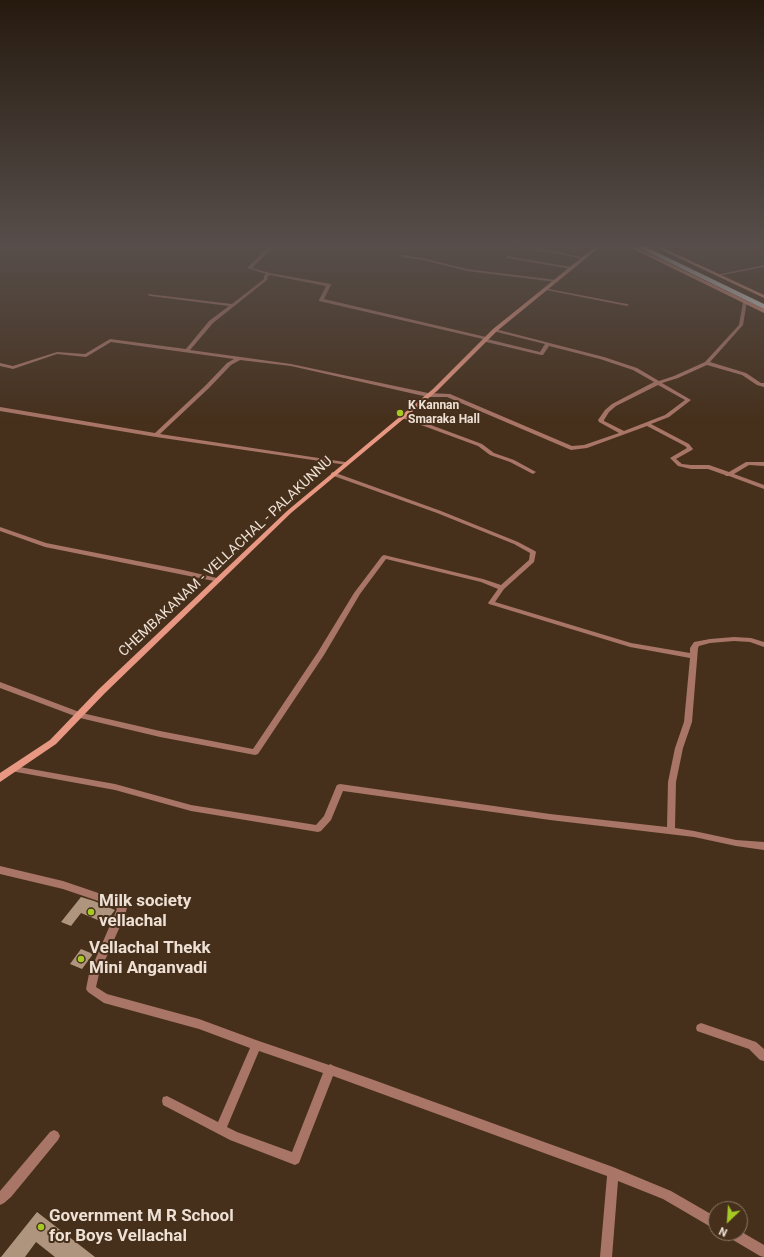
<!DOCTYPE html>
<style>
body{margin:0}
#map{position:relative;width:764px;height:1257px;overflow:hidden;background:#46301c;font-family:Roboto,sans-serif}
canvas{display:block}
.north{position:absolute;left:708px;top:1201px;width:40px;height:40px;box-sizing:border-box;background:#46301c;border:1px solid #897666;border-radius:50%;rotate:205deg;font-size:11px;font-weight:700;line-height:16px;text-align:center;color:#eee0d4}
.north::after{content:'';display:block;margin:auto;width:14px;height:18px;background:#a5c824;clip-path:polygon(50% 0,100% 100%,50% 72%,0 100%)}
</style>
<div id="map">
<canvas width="764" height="1257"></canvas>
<div class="north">N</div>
</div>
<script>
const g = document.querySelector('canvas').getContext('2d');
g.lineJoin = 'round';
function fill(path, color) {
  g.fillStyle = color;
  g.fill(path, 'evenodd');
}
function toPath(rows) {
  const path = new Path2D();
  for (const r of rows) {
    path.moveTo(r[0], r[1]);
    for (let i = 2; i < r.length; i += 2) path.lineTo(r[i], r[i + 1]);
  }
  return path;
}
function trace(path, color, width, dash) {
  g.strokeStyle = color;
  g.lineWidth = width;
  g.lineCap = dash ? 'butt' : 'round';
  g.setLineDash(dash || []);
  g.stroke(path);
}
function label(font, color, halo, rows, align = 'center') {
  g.font = font + ' Roboto,sans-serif';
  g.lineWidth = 4;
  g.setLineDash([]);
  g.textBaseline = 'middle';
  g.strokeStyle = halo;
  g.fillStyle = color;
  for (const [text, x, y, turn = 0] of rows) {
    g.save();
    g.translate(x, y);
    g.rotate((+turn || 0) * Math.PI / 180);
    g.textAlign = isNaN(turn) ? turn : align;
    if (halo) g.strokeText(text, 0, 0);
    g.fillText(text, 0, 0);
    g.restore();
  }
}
const building = toPath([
 [81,897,94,901,115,910,105,923,81,913,71,926,61,922],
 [81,949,93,954,82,969,70,964],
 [37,1212,95,1257,55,1257,36,1242,25,1257,1,1257]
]);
const street = toPath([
 [269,246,274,246,252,268,270,273,331,284,331,285,324,299,486,337,488,338,487,339,540,352,545,344,493,331,493,329,495,329,604,357,637,368,659,381,674,376,705,362,739,325,743,302,747,301,743,325,710,362,746,373,761,383,764,383,764,387,757,385,742,375,707,365,678,378,662,383,691,400,669,417,651,424,689,444,693,449,692,450,676,459,682,464,691,465,709,465,729,472,746,462,764,462,764,466,749,465,734,474,764,485,764,489,729,476,726,476,725,475,708,469,691,469,678,466,670,458,687,448,685,446,647,426,587,448,571,450,447,397,428,397,291,366,240,360,231,365,209,388,160,434,345,462,347,463,347,465,156,437,0,411,0,407,155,433,205,386,227,363,234,359,111,342,86,357,57,354,13,369,0,366,0,363,13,366,57,352,85,354,110,339,186,349,209,321,229,306,150,296,148,295,148,294,232,304,264,279,264,276,266,274,247,268,269,246],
 [270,275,326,286,319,300,319,301,483,339,482,340,482,341,541,355,543,355,549,346,600,359,633,370,654,382,612,404,605,410,598,420,599,422,619,433,584,445,572,446,450,394,428,393,291,364,190,350,213,323,267,280,268,276,270,275],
 [658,385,685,400,665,415,624,431,604,421,604,420,609,412,616,406,658,385],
 [517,246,527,246,586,258,584,259,517,246],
 [402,255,423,258,467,269,556,280,558,281,556,282,467,271,423,260,401,257,401,255,402,255],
 [508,256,571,267,573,268,571,269,507,258,507,256,508,256],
 [764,265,764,267,718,276,716,275,764,265],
 [544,288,627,304,629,305,627,306,546,290,544,289,544,288],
 [404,415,482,444,494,453,514,460,536,472,533,474,531,473,510,462,490,455,478,446,402,418,401,417,404,415],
 [333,472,441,511,518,542,535,551,536,552,534,562,504,589,495,602,631,643,690,653,690,648,694,642,710,639,734,637,751,638,764,642,764,647,750,642,734,641,710,643,699,646,698,648,692,722,683,748,676,782,675,828,694,831,736,840,764,842,764,850,736,846,694,837,550,820,343,791,331,820,321,831,318,832,191,811,115,790,11,771,10,769,11,767,14,766,115,784,191,805,316,825,324,816,336,787,337,785,340,784,550,814,667,827,668,782,675,748,684,722,690,658,630,647,489,604,488,603,498,589,481,582,386,559,360,594,324,655,258,754,255,755,160,737,80,718,0,688,0,682,82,713,160,731,253,749,318,652,354,593,382,556,384,555,483,579,501,585,529,560,530,553,514,544,437,513,331,475,331,473,333,472],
 [0,527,46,543,183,570,221,579,222,580,219,582,45,547,0,531,0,527],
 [0,866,63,881,119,900,125,905,127,908,125,915,99,974,96,987,107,994,199,1019,256,1040,329,1065,330,1064,334,1066,371,1079,613,1167,671,1191,716,1217,716,1230,663,1199,618,1181,612,1257,600,1257,607,1176,333,1076,299,1163,295,1165,230,1140,163,1105,162,1101,163,1097,167,1096,218,1122,250,1048,199,1029,104,1003,88,992,86,989,89,974,117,909,113,906,63,889,0,874,0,866],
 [259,1051,323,1073,292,1152,237,1132,227,1127,259,1051],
 [701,1023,756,1042,764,1049,764,1061,760,1060,749,1049,697,1031,696,1028,697,1025,701,1023],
 [54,1130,58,1132,60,1136,58,1140,11,1197,4,1203,0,1205,0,1191,50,1132,54,1130],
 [740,1231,764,1245,764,1257,760,1256,728,1237,726,1233,740,1233,740,1231]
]);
const secondary = toPath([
 [596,246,601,246,497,331,437,391,291,513,105,693,56,744,0,782,0,773,50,740,99,689,287,511,433,389,493,329,596,246],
 [627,246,633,246,764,309,764,313,627,246],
 [653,246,659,246,764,295,764,298,653,246]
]);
const highway = toPath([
 [635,246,644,246,764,304,764,309,635,246]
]);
const markers = [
 [400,413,4,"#a5c824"],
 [91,912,4,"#a5c824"],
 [81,959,4,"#a5c824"],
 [41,1227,4,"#a5c824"]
];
const farPoinames = [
 ["K Kannan",408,406],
 ["Smaraka Hall",408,420]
];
const streetNames = [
 ["CHEMBAKANAM - VELLACHAL - PALAKUNNU",226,557,-43]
];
const nearPoinames = [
 ["Milk society",99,902],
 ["vellachal",99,922],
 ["Vellachal Thekk",89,949],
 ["Mini Anganvadi",89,969],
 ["Government M R School",49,1217],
 ["for Boys Vellachal",49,1237]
];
fill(building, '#af957d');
fill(street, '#a87567');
fill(secondary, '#e89782');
fill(highway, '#efefef');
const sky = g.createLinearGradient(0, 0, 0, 422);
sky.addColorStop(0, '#261a0f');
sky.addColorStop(0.58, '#574e4b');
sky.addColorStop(1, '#574e4b00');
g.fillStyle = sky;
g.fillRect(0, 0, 764, 422);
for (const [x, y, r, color] of markers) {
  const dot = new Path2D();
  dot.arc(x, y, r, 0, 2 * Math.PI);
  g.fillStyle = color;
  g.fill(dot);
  trace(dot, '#46301c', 1.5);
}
label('bold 12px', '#eee0d4', '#46301c', farPoinames, 'left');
label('14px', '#eee0d4', '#46301c', streetNames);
label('bold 17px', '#eee0d4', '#46301c', nearPoinames, 'left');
</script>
